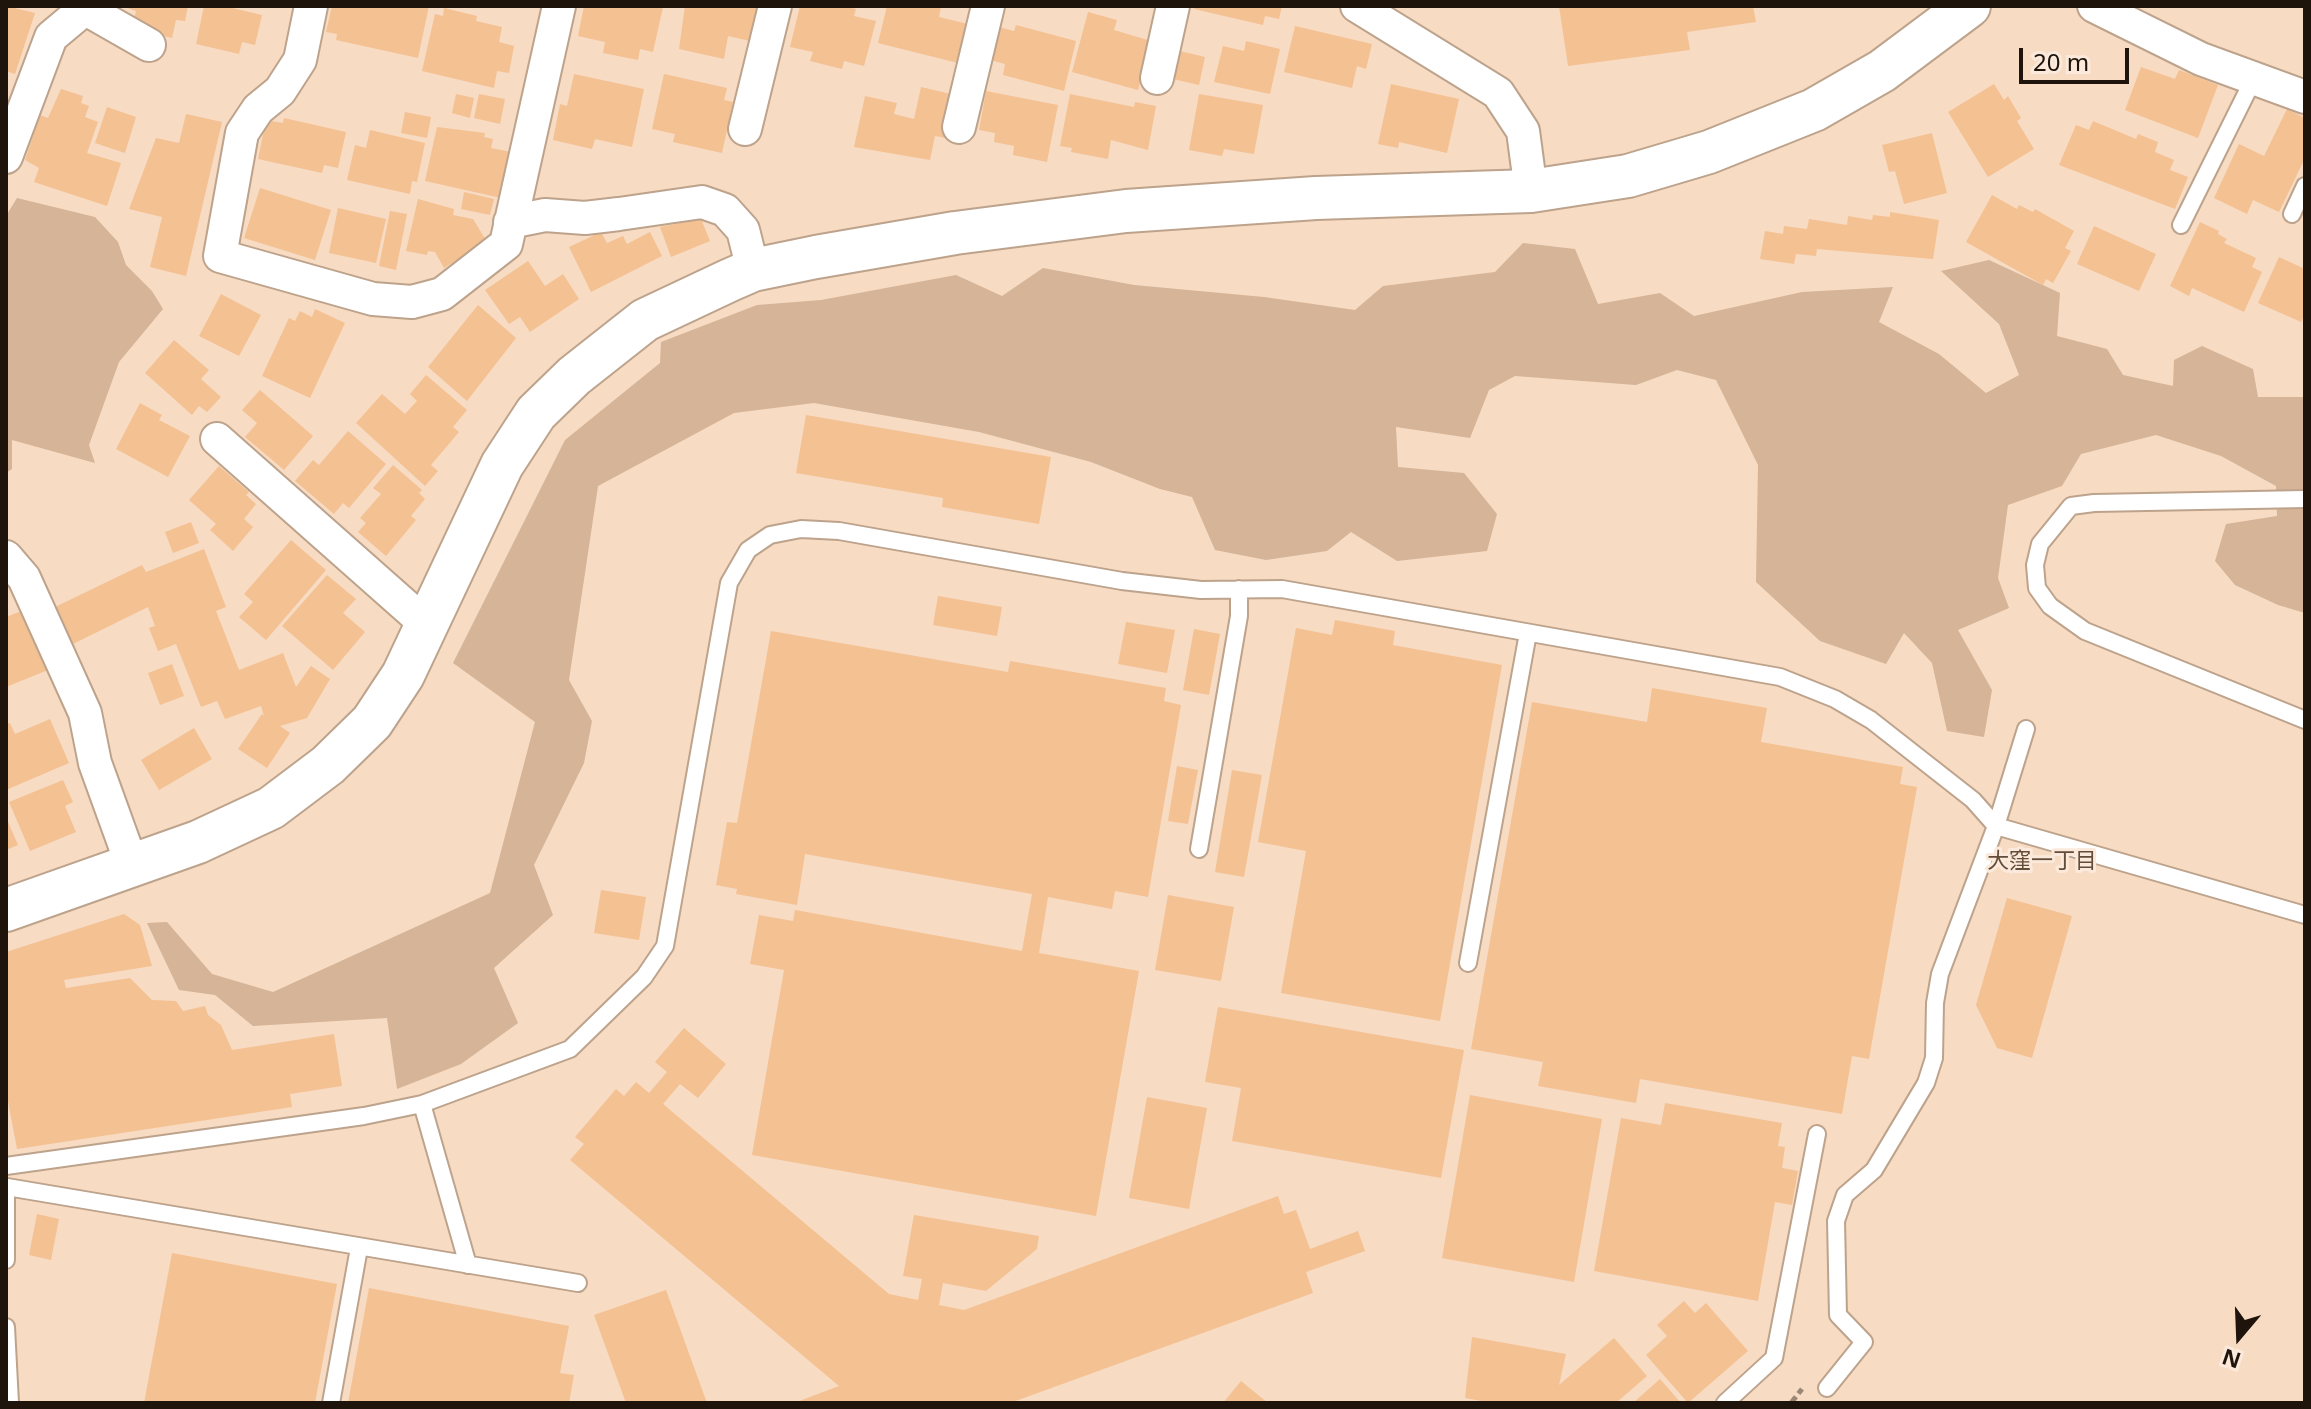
<!DOCTYPE html>
<meta charset="utf-8">
<style>
body{margin:0}
#map{position:relative;width:2311px;height:1409px;overflow:hidden;background:#f7dbc3;font-family:"Noto Sans",sans-serif}
canvas{display:block}
.frame{position:absolute;inset:0;border:8px solid #1e140b;pointer-events:none}
.north{position:absolute;left:2199px;top:1297px;width:80px;height:80px;-webkit-text-stroke:6px #fbeadc;paint-order:stroke;rotate:199deg;font-size:22px;font-weight:700;line-height:32px;text-align:center;color:#1e140b}
.north::after{content:'';display:block;margin:auto;width:28px;height:36px;background:#1e140b;clip-path:polygon(50% 0,100% 100%,50% 72%,0 100%)}
.scale{position:absolute;left:2019px;top:48px;width:110px;height:36px;box-sizing:border-box;border:4px solid #1e140b;border-top:0;padding-left:10px;font-size:24px;line-height:28px;white-space:nowrap;color:#1e140b;-webkit-text-stroke:6px #fbeadc;paint-order:stroke}
</style>
<div id="map">
<canvas width="2311" height="1409"></canvas>
<div class="frame"></div>
<div class="north">N</div>
<div class="scale">20 m</div>
</div>
<script>
const g = document.querySelector('canvas').getContext('2d');
g.lineJoin = 'round';
function fill(path, color) {
  g.fillStyle = color;
  g.fill(path, 'evenodd');
}
function toPath(rows) {
  const path = new Path2D();
  for (const r of rows) {
    path.moveTo(r[0], r[1]);
    for (let i = 2; i < r.length; i += 2) path.lineTo(r[i], r[i + 1]);
  }
  return path;
}
function trace(path, color, width, dash) {
  g.strokeStyle = color;
  g.lineWidth = width;
  g.lineCap = dash ? 'butt' : 'round';
  g.setLineDash(dash || []);
  g.stroke(path);
}
function label(font, color, halo, rows, align = 'center') {
  g.font = font + ' "Noto Sans","Noto Sans JP",sans-serif';
  g.lineWidth = 6;
  g.setLineDash([]);
  g.textBaseline = 'middle';
  g.strokeStyle = halo;
  g.fillStyle = color;
  for (const [text, x, y, turn = 0] of rows) {
    g.save();
    g.translate(x, y);
    g.rotate((+turn || 0) * Math.PI / 180);
    g.textAlign = isNaN(turn) ? turn : align;
    if (halo) g.strokeText(text, 0, 0);
    g.fillText(text, 0, 0);
    g.restore();
  }
}
const green = toPath([
 [17,198,95,217,118,242,126,265,152,291,163,309,119,362,89,445,95,463,12,440,12,469,6,473,6,216],
 [1523,243,1575,249,1598,304,1660,293,1694,316,1802,292,1893,287,1879,322,1939,354,1986,393,2019,375,1999,324,1941,271,1989,260,2060,293,2057,336,2107,349,2123,375,2173,386,2174,360,2202,346,2253,369,2258,397,2305,397,2305,613,2278,605,2235,585,2215,561,2226,524,2277,516,2276,486,2221,456,2156,435,2081,454,2062,486,2008,505,1998,578,2009,608,1958,630,1992,690,1984,737,1947,731,1932,663,1904,633,1886,664,1820,641,1756,582,1758,465,1716,380,1677,370,1636,385,1515,376,1489,390,1470,438,1396,427,1398,467,1464,473,1497,514,1487,551,1397,561,1351,532,1327,551,1266,560,1215,550,1192,497,1160,489,1091,462,979,432,814,403,734,413,598,486,569,680,592,721,584,763,534,865,553,915,494,968,518,1023,461,1064,397,1089,387,1018,253,1026,215,995,179,990,147,923,167,922,212,974,273,992,490,893,535,722,453,663,565,440,660,363,661,342,757,305,821,300,956,275,1002,296,1043,268,1134,285,1264,297,1355,310,1383,286,1495,272]
]);
const building = toPath([
 [6,6,35,13,15,74,6,71],
 [122,6,188,6,185,21,176,20,172,38,132,29,136,11],
 [204,6,224,6,262,15,255,45,242,42,239,54,196,44],
 [332,6,429,6,418,58,336,40,337,34,326,32],
 [584,6,663,7,653,52,640,49,638,60,603,53,605,42,578,36],
 [685,6,757,6,750,41,728,36,724,59,679,49],
 [800,6,844,6,856,9,854,16,876,21,864,66,844,61,842,69,810,61,813,52,790,47],
 [887,6,936,6,941,7,939,17,972,25,962,64,878,43],
 [1195,6,1282,6,1279,19,1265,16,1263,25,1194,9],
 [1559,6,1753,6,1756,22,1687,32,1690,50,1568,66],
 [444,8,477,16,476,21,502,27,499,42,514,46,509,73,497,71,494,88,422,71,435,14,443,16],
 [1088,12,1117,20,1114,30,1151,41,1138,90,1072,72],
 [1016,25,1076,41,1064,91,1003,75,1005,64,990,60,999,27,1014,31],
 [1295,26,1372,44,1366,69,1357,66,1352,88,1284,72],
 [1246,41,1280,49,1270,94,1214,82,1223,46,1244,51],
 [1180,51,1205,57,1199,85,1173,79],
 [2141,67,2175,79,2179,70,2218,85,2198,138,2125,110],
 [574,74,644,89,632,147,595,139,592,149,553,140,560,104,567,106],
 [664,74,727,88,724,100,733,102,722,153,673,142,675,134,652,129],
 [1391,84,1459,99,1447,153,1399,142,1398,148,1378,144],
 [1994,84,2004,100,2008,96,2021,118,2017,121,2034,149,1988,177,1948,112],
 [921,87,955,95,946,138,935,136,930,160,854,147,865,96,897,103,894,114,914,119],
 [61,89,83,96,81,103,89,106,85,117,98,122,87,153,121,163,107,206,34,182,39,168,25,160,40,115,48,118],
 [986,91,1058,105,1047,162,1013,155,1014,146,994,142,995,133,979,130],
 [456,94,474,98,470,118,452,113],
 [479,94,505,99,500,124,474,118],
 [1070,94,1134,107,1135,102,1156,106,1148,150,1111,140,1108,159,1071,152,1072,148,1060,146],
 [1199,94,1263,105,1254,154,1224,149,1222,156,1189,150],
 [107,107,136,117,125,153,95,143],
 [2287,109,2305,118,2305,158,2279,212,2253,200,2247,214,2214,198,2239,144,2264,156],
 [405,112,431,117,427,138,401,133],
 [186,114,222,122,186,276,150,267,162,217,129,209,156,138,179,143],
 [284,118,346,132,338,168,324,165,322,173,258,159,266,120,283,123],
 [2093,121,2136,139,2138,134,2158,142,2155,152,2174,160,2170,170,2188,177,2175,209,2059,165,2076,125,2089,130],
 [437,127,485,133,484,137,493,139,491,148,511,152,501,198,425,181],
 [370,130,425,143,417,182,412,181,410,194,347,180,355,145,366,148],
 [1932,133,1947,193,1904,204,1895,171,1889,172,1882,145],
 [260,188,331,210,315,260,244,238],
 [464,192,494,199,490,215,461,209],
 [1992,195,2017,209,2019,205,2033,212,2035,209,2074,231,2065,248,2071,251,2053,283,2046,279,2043,285,1966,242],
 [418,199,454,209,453,215,473,219,487,242,444,268,435,252,428,251,427,255,406,251],
 [338,208,386,219,376,263,329,253],
 [390,211,407,214,396,270,379,266],
 [1890,212,1939,220,1933,259,1817,249,1816,256,1796,254,1794,264,1760,259,1765,231,1783,234,1784,226,1807,229,1809,219,1847,225,1848,216,1872,220,1873,215,1890,217],
 [701,219,710,241,671,257,660,227],
 [2200,222,2219,231,2218,234,2227,239,2224,243,2256,258,2252,267,2262,272,2244,312,2192,288,2189,296,2170,286],
 [2094,226,2156,254,2139,291,2077,264],
 [601,232,607,243,623,236,627,244,650,232,662,256,591,292,569,247],
 [2279,257,2305,269,2305,314,2301,322,2258,303],
 [528,261,545,286,563,274,579,299,530,332,520,317,509,324,485,290],
 [221,294,261,315,239,356,199,336],
 [478,305,516,338,467,401,428,367],
 [315,309,345,323,310,398,262,376,289,318,295,321,300,311,312,317],
 [174,340,209,370,201,379,221,397,207,412,199,406,192,415,145,373],
 [426,375,467,410,453,427,459,432,431,465,438,471,425,486,356,423,382,394,405,414,417,401,410,394],
 [260,390,313,436,284,470,245,437,257,423,242,410],
 [140,403,162,415,159,420,190,436,168,477,116,449],
 [806,415,1051,457,1039,524,942,507,943,498,796,473],
 [348,431,386,464,349,508,343,503,334,514,295,481,313,460,319,465],
 [393,465,422,490,419,493,425,499,411,516,416,520,386,556,358,532,366,523,360,518,381,494,373,488],
 [219,466,249,492,246,495,256,504,244,519,253,527,233,551,210,530,216,524,189,500],
 [191,522,199,543,173,553,165,532],
 [291,540,326,570,266,640,239,617,253,602,244,594],
 [204,549,226,607,216,611,239,670,283,653,296,687,311,666,330,679,307,718,280,726,290,733,267,768,238,749,262,714,264,716,261,706,225,719,217,701,201,707,176,644,158,651,149,628,155,626,148,607,73,644,55,607,142,565,146,572],
 [327,575,356,599,343,613,365,632,333,670,282,626],
 [938,596,1002,607,997,636,933,625],
 [24,610,48,670,6,687,6,617],
 [1335,620,1395,631,1393,645,1502,665,1440,1021,1281,993,1306,851,1258,842,1296,628,1332,635],
 [1126,622,1175,630,1167,673,1118,664],
 [1194,629,1220,634,1209,695,1183,690],
 [771,631,1008,672,1010,661,1166,688,1164,701,1181,705,1148,897,1115,891,1112,909,1048,897,1039,953,1139,971,1096,1216,752,1155,784,970,750,964,759,915,793,921,795,910,1022,951,1032,894,805,854,797,905,736,894,737,889,716,885,727,822,737,823],
 [172,664,184,696,160,705,148,673],
 [1652,688,1767,708,1761,742,1903,767,1900,784,1917,787,1869,1059,1852,1056,1842,1114,1640,1079,1636,1103,1538,1086,1543,1062,1471,1049,1532,702,1647,722],
 [50,719,69,763,6,790,6,724,10,723,15,734],
 [194,728,212,759,159,790,141,760],
 [1177,766,1198,770,1188,824,1168,821],
 [1232,770,1262,775,1244,877,1215,872],
 [63,780,73,802,65,806,76,832,30,851,9,802],
 [6,817,18,845,6,850],
 [601,890,646,897,639,940,594,933],
 [1168,895,1234,907,1221,981,1155,970],
 [2007,898,2072,916,2032,1058,1997,1048,1976,1005],
 [124,914,140,925,152,966,64,980,66,988,130,978,152,1000,176,1001,183,1011,205,1006,208,1015,221,1025,232,1050,334,1034,342,1086,290,1094,292,1107,17,1149,6,1091,6,952],
 [1218,1007,1464,1050,1441,1178,1232,1141,1241,1088,1205,1082],
 [684,1028,726,1064,698,1098,680,1084,663,1104,889,1294,918,1300,922,1279,903,1276,914,1215,1039,1236,1037,1249,986,1291,943,1283,939,1305,964,1310,1278,1196,1284,1214,1296,1210,1310,1249,1358,1231,1365,1251,1306,1272,1313,1293,1010,1403,794,1403,839,1386,570,1160,584,1144,575,1137,616,1089,624,1096,636,1082,649,1093,667,1072,655,1062],
 [1470,1095,1602,1119,1574,1282,1442,1258],
 [1147,1097,1207,1108,1189,1209,1129,1198],
 [1665,1103,1782,1123,1778,1146,1785,1147,1782,1168,1798,1171,1792,1205,1775,1202,1758,1301,1594,1271,1621,1118,1661,1125],
 [37,1214,59,1219,51,1260,29,1255],
 [172,1253,337,1284,315,1403,144,1403],
 [369,1288,569,1326,560,1373,574,1375,569,1403,348,1403],
 [666,1290,707,1403,626,1403,594,1315],
 [1684,1301,1695,1313,1706,1303,1748,1351,1688,1403,1646,1355,1667,1336,1657,1325],
 [1472,1337,1566,1354,1559,1385,1614,1338,1647,1376,1616,1403,1493,1403,1465,1398],
 [1660,1379,1681,1403,1633,1403],
 [1241,1381,1268,1403,1223,1403]
]);
const path = toPath([
 [1791,1403,1802,1389]
]);
const service = toPath([
 [2292,214,2305,186],
 [2181,225,2254,78],
 [2305,499,2094,503,2071,506,2040,544,2035,565,2037,588,2050,606,2085,631,2305,720],
 [2026,729,1996,826,2305,915],
 [1199,849,1239,616,1239,589],
 [1468,963,1528,633],
 [422,1104,468,1265],
 [6,1166,364,1116,422,1104,570,1049,644,977,665,946,729,583,748,550,770,535,801,529,839,531,1122,581,1201,590,1282,589,1780,677,1835,699,1871,720,1973,800,1996,826,1940,974,1935,1003,1934,1058,1926,1083,1874,1170,1845,1195,1836,1221,1838,1315,1864,1342,1827,1388],
 [6,1187,6,1260],
 [7,1187,578,1283],
 [6,1327,10,1403],
 [331,1403,359,1248],
 [1725,1403,1774,1358,1817,1134]
]);
const minor = toPath([
 [311,6,300,60,280,91,258,109,242,133,220,256,373,299,412,302,442,294,506,244,559,6],
 [1357,6,1498,93,1523,131,1531,191],
 [2094,6,2201,59,2305,97],
 [86,9,149,45],
 [1157,78,1173,6],
 [959,127,988,6],
 [745,129,775,6],
 [6,157,51,37,88,6],
 [510,222,545,215,585,218,619,214,702,202,725,210,743,230,753,270],
 [217,439,426,624],
 [6,557,24,578,85,713,95,763,133,868]
]);
const tertiary = toPath([
 [6,910,198,842,271,808,328,765,372,722,403,675,502,465,536,413,574,376,645,320,730,280,753,270,816,257,955,233,1126,211,1316,198,1531,191,1628,176,1709,152,1814,110,1882,71,1969,6]
]);
const neighbourhoodNames = [
 ["大窪一丁目",2042,862]
];
fill(green, '#d5b497');
fill(building, '#f4c193');
trace(service, '#bda38c', 20);
trace(minor, '#bda38c', 36);
trace(tertiary, '#bda38c', 46);
trace(path, '#9b8775', 5, [8, 4]);
trace(service, '#fff', 16);
trace(minor, '#fff', 32);
trace(tertiary, '#fff', 42);
label('22px', '#644d38', '#fbeadc', neighbourhoodNames);
</script>
